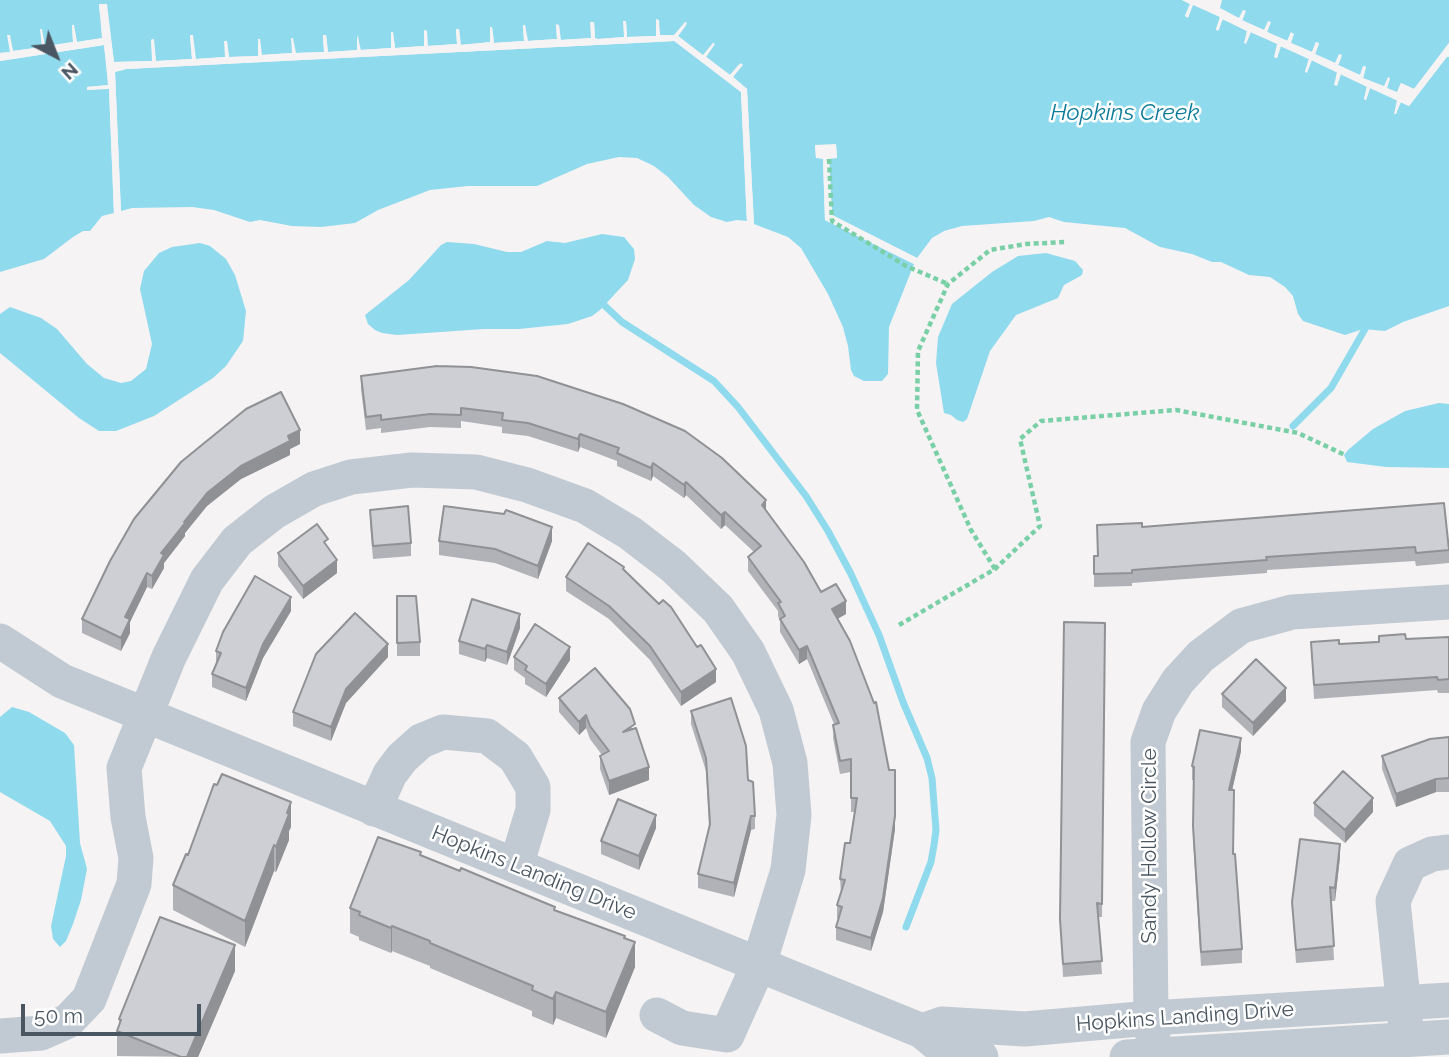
<!DOCTYPE html>
<style>
body{margin:0}
#map{position:relative;width:1449px;height:1057px;overflow:hidden;background:#f5f3f3;font-family:Raleway,sans-serif}
canvas{display:block}
.north{position:absolute;left:21px;top:21px;width:70px;height:70px;-webkit-text-stroke:5px #fff;paint-order:stroke;rotate:138deg;font-size:19px;font-weight:700;line-height:28px;text-align:center;color:#4a5661}
.north::after{content:'';display:block;margin:auto;width:24px;height:32px;background:#4a5661;clip-path:polygon(50% 0,100% 100%,50% 72%,0 100%)}
.scale{position:absolute;left:21px;top:1004px;width:180px;height:32px;box-sizing:border-box;border:4px solid #4a5661;border-top:0;padding-left:9px;font-size:21px;line-height:24px;white-space:nowrap;color:#4a5661;-webkit-text-stroke:5px #fff;paint-order:stroke}
</style>
<div id="map">
<canvas width="1449" height="1057"></canvas>
<div class="north">N</div>
<div class="scale">50 m</div>
</div>
<script>
const g = document.querySelector('canvas').getContext('2d');
g.lineJoin = 'round';
function fill(path, color) {
  g.fillStyle = color;
  g.fill(path, 'evenodd');
}
function toPath(rows) {
  const path = new Path2D();
  for (const r of rows) {
    path.moveTo(r[0], r[1]);
    for (let i = 2; i < r.length; i += 2) path.lineTo(r[i], r[i + 1]);
  }
  return path;
}
function trace(path, color, width, dash) {
  g.strokeStyle = color;
  g.lineWidth = width;
  g.lineCap = dash ? 'butt' : 'round';
  g.setLineDash(dash || []);
  g.stroke(path);
}
function label(font, color, halo, rows, align = 'center') {
  g.font = font + ' Raleway,sans-serif';
  g.lineWidth = 5;
  g.setLineDash([]);
  g.textBaseline = 'middle';
  g.strokeStyle = halo;
  g.fillStyle = color;
  for (const [text, x, y, turn = 0] of rows) {
    g.save();
    g.translate(x, y);
    g.rotate((+turn || 0) * Math.PI / 180);
    g.textAlign = isNaN(turn) ? turn : align;
    if (halo) g.strokeText(text, 0, 0);
    g.fillText(text, 0, 0);
    g.restore();
  }
}
const water = toPath([
 [0,0,1182,0,1190,4,1185,16,1187,17,1193,4,1220,17,1216,29,1219,30,1222,19,1247,31,1245,43,1250,32,1278,44,1275,58,1277,58,1280,46,1309,59,1305,71,1306,72,1311,60,1338,73,1335,85,1337,85,1340,74,1367,87,1364,99,1366,100,1370,88,1398,101,1396,114,1401,102,1409,106,1447,56,1449,57,1449,306,1403,322,1385,331,1363,329,1345,335,1303,321,1298,314,1293,296,1285,287,1270,277,1249,275,1221,262,1212,262,1192,254,1160,247,1125,228,1064,222,1049,217,1034,221,962,226,944,231,932,238,917,258,832,215,829,158,837,157,836,145,815,145,816,158,823,158,825,220,914,264,889,327,888,374,882,381,864,381,854,376,851,370,848,346,843,327,828,294,801,248,788,237,754,224,747,89,733,77,740,63,730,75,705,56,714,45,713,43,703,56,678,36,687,24,674,35,660,35,657,20,656,36,627,37,626,22,624,21,624,37,598,39,595,38,594,22,591,22,592,38,560,40,559,25,556,25,557,39,527,41,525,25,523,26,524,41,494,43,492,27,491,42,460,45,459,29,456,30,457,44,427,46,427,31,425,30,424,46,395,48,393,33,391,33,391,48,360,50,358,35,358,50,328,52,326,35,323,36,324,52,295,53,292,38,292,53,261,55,258,39,258,56,229,57,227,42,225,41,225,57,195,59,192,35,190,36,192,59,156,61,153,39,151,40,153,61,114,62,106,4,99,5,103,38,77,42,72,25,73,42,45,47,41,29,42,47,13,51,9,35,10,52,0,53],
 [1222,0,1449,0,1449,43,1414,89,1401,83,1397,93,1387,88,1390,78,1384,87,1363,78,1366,67,1363,66,1360,75,1338,65,1342,56,1335,63,1315,54,1319,44,1316,42,1312,52,1291,43,1291,33,1288,41,1267,32,1270,23,1264,30,1242,20,1245,12,1243,11,1239,19,1219,8],
 [675,41,741,92,747,221,737,220,727,222,711,217,694,205,668,177,654,166,637,158,619,157,587,164,537,186,468,186,430,190,378,210,355,223,321,227,292,226,260,220,250,222,214,210,192,207,132,208,121,211,115,72,126,69],
 [104,45,109,85,87,87,87,90,109,88,114,213,102,216,90,231,83,231,73,237,44,259,0,272,0,61],
 [602,234,624,237,634,249,635,259,628,280,600,310,592,316,568,324,519,329,484,329,397,335,382,333,375,330,368,324,365,315,409,280,441,245,447,242,474,244,507,252,521,252,547,241,565,243],
 [200,243,210,246,226,259,235,275,246,311,243,341,226,366,213,378,154,416,116,431,99,431,79,418,0,353,0,314,10,307,41,318,57,329,87,364,104,378,121,383,131,381,146,369,152,344,140,289,144,271,159,253,172,247],
 [1046,253,1075,261,1083,270,1082,275,1064,285,1058,298,1016,315,990,351,967,419,963,422,957,420,951,415,944,413,936,363,938,337,952,304,992,272,1018,256],
 [1439,403,1449,404,1449,468,1386,467,1347,462,1344,455,1348,450,1373,429,1405,411],
 [12,707,29,712,65,733,74,745,80,843,87,869,81,900,73,924,66,941,60,947,53,939,51,926,66,856,66,846,50,821,0,792,0,717]
]);
const pier = toPath([
 [1182,0,1194,1,1250,28,1264,34,1199,3,1197,0,1217,7,1222,0,1220,8,1239,18,1243,10,1246,11,1242,21,1264,30,1268,21,1271,22,1267,32,1287,41,1291,32,1294,34,1291,43,1312,52,1316,42,1319,43,1315,54,1335,63,1339,54,1342,55,1338,65,1360,75,1364,66,1366,67,1363,78,1384,86,1388,77,1390,78,1387,88,1397,92,1401,83,1414,89,1449,43,1446,53,1449,53,1449,57,1447,57,1409,106,1400,102,1396,114,1394,114,1397,100,1370,88,1366,100,1364,99,1367,86,1341,74,1337,86,1334,85,1337,72,1312,60,1307,73,1305,72,1309,59,1281,46,1277,58,1274,57,1277,44,1251,32,1246,44,1244,43,1247,31,1223,19,1218,31,1216,30,1220,17,1193,5,1188,18,1185,16,1190,4],
 [99,4,107,4,114,62,152,61,151,40,154,39,156,61,192,59,190,35,193,35,196,59,225,57,224,41,227,41,229,57,258,56,258,39,260,39,262,55,292,53,291,38,293,38,296,53,324,52,323,35,326,35,328,52,357,50,357,35,361,50,391,48,391,32,393,32,395,48,424,46,424,30,427,31,428,46,457,44,456,29,459,29,461,45,490,42,490,27,492,27,494,43,524,41,523,25,525,25,528,41,557,39,556,24,559,25,561,40,591,38,590,22,594,22,595,38,598,39,624,37,623,21,626,21,627,37,656,36,656,19,659,20,660,35,674,35,685,22,687,23,678,36,703,55,713,43,715,44,706,57,730,75,741,63,743,65,733,77,747,89,754,227,750,223,747,225,741,92,674,41,126,69,115,72,121,214,118,212,114,216,109,89,87,90,87,87,108,85,104,45,0,61,0,57,85,44,0,57,0,53,10,52,7,35,10,35,13,51,42,47,40,29,42,29,45,46,73,42,72,25,74,25,77,42,102,38],
 [836,144,837,158,829,159,832,215,917,258,914,264,825,220,823,159,816,158,815,145]
]);
const stream = toPath([
 [604,305,622,322,714,381,738,407,806,496,828,531,851,574,879,635,903,702,927,758,932,778,936,830,934,845,931,862,906,927],
 [1293,426,1331,388,1365,329]
]);
const path = toPath([
 [829,159,832,221,906,266,948,284],
 [995,569,971,530,917,410,918,351,948,284,990,250,1026,244,1066,242],
 [899,625,995,569,1040,526,1020,439,1041,421,1176,410,1298,433,1345,455]
]);
const minor = toPath([
 [0,641,62,681,922,1031,940,1046,981,1057],
 [374,809,390,774,402,758,421,741,443,732,487,736,515,757,533,787,533,810,516,866],
 [1406,1028,1393,901,1410,864,1432,854,1449,852],
 [922,1031,942,1024,1025,1029,1151,1018,1449,1000],
 [0,1036,41,1033,68,1021,89,999,134,884,136,858,128,817,124,768,169,657,207,580,237,541,274,512,314,489,351,477,412,470,476,472,527,485,585,506,630,533,673,566,718,609,748,652,776,710,790,763,794,815,788,870,759,964,727,1035,682,1028,657,1015],
 [1127,1057,1449,1037],
 [1155,1057,1151,1018,1148,742,1159,711,1178,681,1201,656,1241,626,1292,612,1449,602]
]);
const wall = toPath([
 [437,366,766,511,821,592,846,614,837,619,895,829,883,912,871,951,836,940,836,927,838,919,837,918,837,905,841,893,840,879,850,843,855,812,851,812,851,772,840,774,833,738,834,724,807,659,799,664,780,632,780,621,778,616,778,611,748,571,748,557,754,552,725,525,721,529,686,495,684,498,653,476,651,481,617,466,617,461,580,447,578,452,528,436,502,433,502,427,461,421,461,428,430,427,381,433,381,428,366,430,361,389,361,376],
 [246,409,300,444,290,449,290,455,241,479,207,506,185,533,185,536,164,563,164,568,152,589,147,587,130,622,130,633,121,651,82,633,82,619],
 [370,510,411,543,411,556,373,559,370,523],
 [1142,527,1449,550,1449,563,1416,566,1415,561,1267,570,1267,573,1132,583,1132,586,1094,587,1094,556,1097,556],
 [439,541,552,541,538,579,495,563,439,555],
 [278,553,337,573,303,599,278,566],
 [624,570,716,682,681,706,650,660,609,619,566,591,566,577],
 [397,596,420,642,420,656,397,656],
 [291,611,263,658,246,701,212,687,212,674,216,664,216,651],
 [1105,623,1102,917,1098,917,1102,974,1063,977,1060,919],
 [520,628,507,665,487,658,485,662,459,654,459,641],
 [1449,637,1449,693,1438,693,1437,690,1314,699,1311,642,1339,644,1406,639],
 [388,657,346,703,331,741,293,726,293,712],
 [514,657,570,660,546,697,525,684,525,678,514,670],
 [1222,694,1286,701,1253,736,1222,707],
 [559,698,635,729,649,780,609,795,600,769,600,756,602,755,590,739,586,728,579,735,559,712],
 [691,711,748,780,755,816,755,829,751,830,734,897,698,888,698,874,709,826,706,771,691,724],
 [1449,737,1449,792,1436,792,1396,807,1382,769,1382,756],
 [1241,751,1232,790,1233,854,1242,949,1242,963,1201,966,1193,839,1194,780,1192,780,1192,766],
 [217,785,291,827,289,831,289,840,276,872,274,871,245,947,173,910,173,885,188,855],
 [1314,803,1373,812,1345,843,1314,816],
 [656,828,639,870,601,854,601,841],
 [421,855,625,938,635,967,606,1038,556,1018,553,1025,532,1016,532,1011,430,968,430,966,392,951,391,953,359,940,359,937,350,933,350,908],
 [1340,857,1335,901,1331,901,1334,960,1296,963,1292,902],
 [235,971,198,1057,117,1056,117,1031,119,1026,119,1019]
]);
const shadedWall = toPath([
 [300,430,300,444,290,449,290,455,241,479,207,506,185,533,185,536,164,563,164,568,152,589,152,576,161,553,207,493,241,466,288,436],
 [580,434,580,447,578,452,578,439],
 [653,463,653,476,651,481,651,468],
 [686,482,686,495,684,498,684,485],
 [766,500,766,513,762,505],
 [725,512,725,525,721,529,721,515],
 [552,527,552,541,538,579,538,566],
 [337,560,337,573,303,599,303,586],
 [147,573,147,587,130,622,130,633,121,651,121,638,125,617],
 [291,597,291,611,263,658,246,701,246,688,263,644],
 [846,601,846,614,832,622,832,609],
 [520,614,520,628,507,665,507,652],
 [388,644,388,657,346,703,331,741,331,727,346,689],
 [487,645,487,658,485,662,485,649],
 [807,646,807,659,799,664,799,650],
 [570,647,570,660,546,697,546,684],
 [716,669,716,682,681,706,681,692],
 [1286,688,1286,701,1253,736,1253,723],
 [586,715,586,728,579,735,579,722],
 [1241,738,1241,751,1229,804,1229,790],
 [649,767,649,780,609,795,609,781],
 [1436,779,1436,792,1396,807,1396,794],
 [1373,798,1373,812,1345,843,1345,830],
 [291,802,291,827,289,831,289,840,276,872,276,847],
 [656,815,656,828,639,870,639,856],
 [751,816,751,830,734,897,734,883],
 [895,816,895,829,883,912,871,951,871,938],
 [1340,844,1340,857,1335,901,1335,888],
 [274,845,274,871,245,947,245,921],
 [392,926,392,951,391,953,391,928],
 [635,942,635,967,606,1038,606,1012],
 [235,945,235,971,198,1057,187,1057],
 [556,992,556,1018,553,1025,553,999]
]);
const building = toPath([
 [437,366,471,367,537,376,623,404,685,431,722,458,766,500,762,505,804,562,821,592,836,584,846,601,832,609,850,641,874,703,876,702,889,770,895,770,895,816,883,898,871,938,836,927,842,907,837,905,845,880,840,879,845,843,850,843,857,798,851,798,851,759,840,761,833,725,839,723,807,646,799,650,780,619,785,616,778,603,781,602,748,557,761,546,725,512,721,515,686,482,684,485,653,463,651,468,617,453,619,448,580,434,578,439,528,423,502,420,503,413,461,408,461,415,430,414,381,420,381,415,366,417,361,376,437,366],
 [281,392,300,430,288,436,290,441,241,466,207,493,184,522,185,523,161,553,164,555,152,576,147,573,125,617,130,619,121,638,82,619,110,561,134,519,181,462,246,409,281,392],
 [1444,503,1449,550,1416,553,1415,547,1266,557,1267,560,1132,570,1132,573,1094,574,1094,556,1098,556,1097,525,1142,523,1142,527,1444,503],
 [408,506,411,543,373,546,370,510,408,506],
 [444,506,504,514,506,510,552,527,538,566,495,549,439,541,444,506],
 [317,524,328,539,324,542,337,560,303,586,278,553,317,524],
 [588,543,624,567,623,569,659,604,663,600,671,607,697,647,701,645,716,669,681,692,650,646,609,606,566,577,588,543],
 [255,576,291,597,263,644,246,688,212,674,221,653,216,651,223,632,255,576],
 [397,596,416,596,420,642,397,643,397,596],
 [472,599,520,614,507,652,487,645,485,649,459,641,472,599],
 [355,613,388,644,346,689,331,727,293,712,316,654,355,613],
 [1064,622,1105,623,1102,904,1097,903,1102,961,1063,964,1060,919,1064,622],
 [535,624,570,647,546,684,525,670,527,666,514,657,535,624],
 [1405,634,1406,639,1449,637,1449,679,1438,680,1437,677,1314,685,1311,642,1339,640,1339,644,1379,642,1379,636,1405,634],
 [1256,659,1286,688,1253,723,1222,694,1256,659],
 [595,668,630,709,635,724,623,732,636,728,649,767,609,781,600,756,609,751,590,726,586,715,579,722,559,698,595,668],
 [731,698,746,746,748,780,753,782,755,816,751,816,734,883,698,874,710,824,706,758,691,711,731,698],
 [1200,730,1241,738,1229,790,1234,790,1233,854,1235,854,1242,949,1201,952,1193,826,1194,767,1192,766,1200,730],
 [1449,737,1449,778,1436,779,1396,794,1382,756,1430,739,1449,737],
 [1343,771,1373,798,1345,830,1314,803,1343,771],
 [222,774,291,802,287,813,289,814,276,847,274,845,245,921,173,885,186,854,188,855,214,784,217,785,222,774],
 [618,799,656,815,639,856,601,841,618,799],
 [378,837,421,852,420,855,460,871,461,868,492,881,555,907,554,910,625,936,624,938,635,942,606,1012,556,992,553,999,532,990,533,986,430,943,430,941,392,926,391,928,359,915,360,912,350,908,378,837],
 [1300,839,1340,844,1335,888,1330,887,1334,946,1296,950,1292,902,1300,839],
 [160,917,235,945,187,1057,181,1057,117,1031,121,1020,119,1019,160,917]
]);
const streetNames = [
 ["Sandy Hollow Circle",1150,846,-90],
 ["Hopkins Landing Drive",534,873,22],
 ["Hopkins Landing Drive",1185,1017,-4]
];
const waterNames = [
 ["Hopkins Creek",1125,113]
];
fill(water, '#90daee');
fill(pier, '#f5f3f3');
trace(stream, '#90daee', 7);
trace(path, '#7ad0a6', 4.5, [5, 3.5]);
trace(minor, '#c1cad2', 35);
fill(wall, '#b0b2b7');
fill(shadedWall, '#909195');
fill(building, '#cdcfd5');
trace(building, '#909195', 2);
label('21px', '#4a5661', '#fff', streetNames);
label('italic 23px', '#0c7c9b', '#fff', waterNames);
</script>
